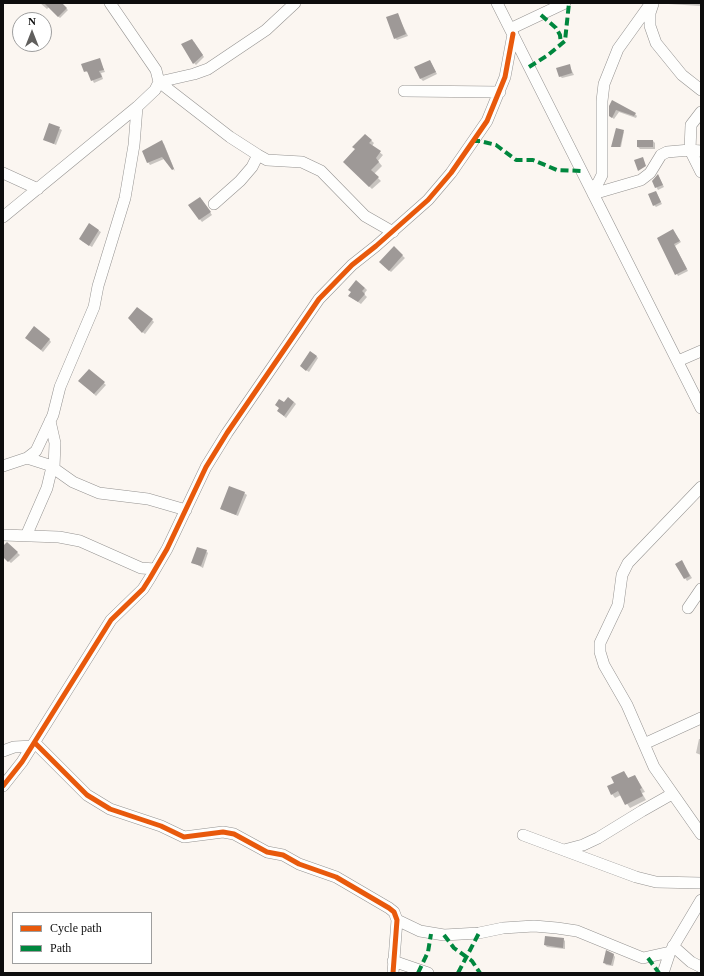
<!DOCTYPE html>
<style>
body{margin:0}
#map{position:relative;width:704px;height:976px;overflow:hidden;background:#fbf6f1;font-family:"Times New Roman",serif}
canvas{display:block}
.frame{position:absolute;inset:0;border:4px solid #0d0d0d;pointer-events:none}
.legend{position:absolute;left:12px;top:912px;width:140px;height:52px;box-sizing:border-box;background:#fff;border:1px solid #9e9e9e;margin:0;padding:5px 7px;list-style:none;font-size:12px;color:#0d0d0d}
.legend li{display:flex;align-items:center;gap:8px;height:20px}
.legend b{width:20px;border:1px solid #9e9e9e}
.north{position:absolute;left:12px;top:12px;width:40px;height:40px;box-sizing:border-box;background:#fff;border:1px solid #9e9e9e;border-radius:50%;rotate:0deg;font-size:11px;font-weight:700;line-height:16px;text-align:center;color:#0d0d0d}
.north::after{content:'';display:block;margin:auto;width:14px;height:18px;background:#605f5d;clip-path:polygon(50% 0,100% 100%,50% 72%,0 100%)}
</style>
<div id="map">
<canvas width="704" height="976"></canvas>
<div class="frame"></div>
<ul class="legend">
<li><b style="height:5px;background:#e8590c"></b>Cycle path</li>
<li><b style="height:5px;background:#00873e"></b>Path</li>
</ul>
<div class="north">N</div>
</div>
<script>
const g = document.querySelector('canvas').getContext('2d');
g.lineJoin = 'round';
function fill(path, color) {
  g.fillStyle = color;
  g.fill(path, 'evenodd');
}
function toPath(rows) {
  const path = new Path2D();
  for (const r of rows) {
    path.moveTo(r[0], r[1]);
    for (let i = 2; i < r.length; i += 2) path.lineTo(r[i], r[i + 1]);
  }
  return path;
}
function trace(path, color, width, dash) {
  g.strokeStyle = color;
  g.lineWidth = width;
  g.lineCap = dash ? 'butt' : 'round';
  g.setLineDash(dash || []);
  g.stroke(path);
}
const shadow = toPath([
 [40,3,61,3,68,10,60,18,49,7,47,9],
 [666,3,701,3,701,6,668,4],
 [397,14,408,36,397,40,395,38],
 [194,42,204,57,196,65,194,63],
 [99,59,105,72,101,73,103,79,94,83,89,73,85,71],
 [430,61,437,74,423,81,421,79],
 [569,65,574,75,562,78,560,76],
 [610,106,635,114,637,116,636,118,619,112,614,119,610,116],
 [50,124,62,130,56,145,44,139],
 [624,131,621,147,612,147],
 [365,135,374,143,372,146,383,155,378,161,382,166,374,174,381,181,372,189,344,162,356,150],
 [653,141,655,143,655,149,640,149,638,147],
 [161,142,164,144,175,171,164,159,150,165,148,162],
 [658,175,664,187,658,190,653,181],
 [656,192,662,204,656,207,654,205],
 [202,200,212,215,202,222,189,206],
 [89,225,101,232,92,247,82,241],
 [674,232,681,242,675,246,688,271,678,276,658,238],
 [394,248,405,258,391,272,380,262],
 [365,288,367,290,364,294,367,297,361,304,349,296],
 [152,320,154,322,145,334,136,327],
 [49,339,51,342,43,352,29,340],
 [316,356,318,358,309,372,303,368],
 [89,370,106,385,96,396,80,381],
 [294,402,296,404,286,418,280,413,284,404],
 [244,493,247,495,238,516,221,509],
 [7,544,20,555,11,563,3,556,3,547],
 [206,551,208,553,203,568,192,562],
 [683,563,692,578,687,581,676,564],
 [699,739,701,739,701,755,696,753],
 [624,772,629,779,635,776,645,792,642,793,646,800,630,808,621,795,615,798,612,794,615,783],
 [563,939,565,941,565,949,547,947,545,945],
 [613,954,615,957,613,966,606,965,604,962]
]);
const building = toPath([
 [44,3,62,3,67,8,58,17],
 [398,13,406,34,394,39,386,17],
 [192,39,203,55,193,64,181,44],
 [100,58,104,70,99,71,102,77,91,81,87,71,84,72,81,64],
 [430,60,436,72,420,79,414,67],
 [570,64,572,73,559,77,556,68],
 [612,100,636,113,634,116,616,110,612,118,609,116,609,106],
 [49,123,60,127,54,144,43,140],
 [616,128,624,130,620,147,611,147],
 [365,134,372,140,369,143,381,151,376,158,379,162,371,170,379,177,369,187,343,162,355,149,352,147],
 [162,140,174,169,172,170,162,157,147,163,142,151],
 [637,140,653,140,653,147,637,147],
 [643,157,646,166,638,171,634,160],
 [658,174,663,185,655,188,652,181],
 [656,191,661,202,653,206,648,194],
 [200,197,211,212,199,220,188,205],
 [89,223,99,230,89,246,79,239],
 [673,229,680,241,674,244,687,269,675,275,657,238],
 [394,246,403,255,389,271,379,262],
 [356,280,365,288,362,291,365,294,358,302,348,296,351,292,348,290],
 [137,307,153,319,142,333,128,318],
 [34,326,50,339,41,350,25,338],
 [310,351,317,356,306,371,300,366],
 [89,369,105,382,94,394,78,381],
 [288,397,294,402,284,416,277,411,279,408,275,405,279,399,284,402],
 [229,486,245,492,236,515,220,509],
 [7,542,18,552,8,562,3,557,3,546],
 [197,547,207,550,201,566,191,563],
 [682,560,690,576,684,579,675,564],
 [624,771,628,778,635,775,642,788,640,789,643,796,625,805,618,791,611,795,607,786,614,783,611,777],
 [545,936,564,938,563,948,544,945],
 [606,950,614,954,611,965,603,963]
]);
const minor = toPath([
 [497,3,701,408],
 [653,4,650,13,650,26,656,43,682,75,701,90],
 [510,29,565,3],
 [159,82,230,137,258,155,267,160,302,162,321,171,365,216,393,232],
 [159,82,194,74,208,69,266,30,295,3],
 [404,91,500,92],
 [701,112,691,125,690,150,701,172],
 [3,173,38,189],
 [591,189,598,183,602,175,602,101,604,84,618,49,651,3],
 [593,194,641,180,650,173,661,155,667,152,690,150,701,151],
 [214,204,240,181,252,167,258,155],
 [3,217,137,107,155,90,159,82,156,70,110,3],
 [678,361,701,351],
 [50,421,55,443,54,468],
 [27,458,49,465,73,482,99,493,148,499,186,510],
 [3,466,27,458,36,451,53,415,60,387,94,307,98,286,125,198,134,145,137,107],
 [701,487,628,563,622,575,618,605,600,643,600,652,604,665,627,705,654,767,701,834],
 [3,535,59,537,80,541,141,568,155,569],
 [26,536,47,488,52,467],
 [688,608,701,589],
 [35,743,87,795,110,809,161,826,184,837,223,832,234,834,267,852,283,855,299,864,336,877,389,908,394,912,397,920,393,973],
 [644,744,701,718],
 [3,751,14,747,33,746],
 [3,786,22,762,111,620,143,589,150,578,167,549,206,467,227,433,319,299,352,265,376,246,428,200,451,173,487,121,505,77,513,34],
 [523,835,636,877,656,882,701,883],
 [564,850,583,845,598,838,642,811,672,794],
 [397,920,420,931,444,935,479,933,503,928,534,926,557,928,577,931,643,958,670,952],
 [673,946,691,962,701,967],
 [393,961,428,973],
 [663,973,670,952,701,900]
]);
const quiet = toPath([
 [541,15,556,28,560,35,561,45],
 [529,67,548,55,565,41,569,3],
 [472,141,480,141,496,145,516,160,533,160,557,170,582,171],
 [444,935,454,948,472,961,480,973],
 [648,958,659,973],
 [418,973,428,952,431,934],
 [458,973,479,933]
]);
const cycleway = toPath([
 [35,743,87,795,110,809,161,826,184,837,223,832,234,834,267,852,283,855,299,864,336,877,389,908,394,912,397,920,393,973],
 [3,786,22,762,111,620,143,589,150,578,167,549,206,467,227,433,319,299,352,265,376,246,428,200,451,173,487,121,505,77,513,34]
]);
fill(shadow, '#0003');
fill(building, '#9e9997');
trace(minor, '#949290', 12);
trace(minor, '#fefefd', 11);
trace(quiet, '#00873e', 4, [8, 4]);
trace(cycleway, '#e8590c', 5);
</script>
